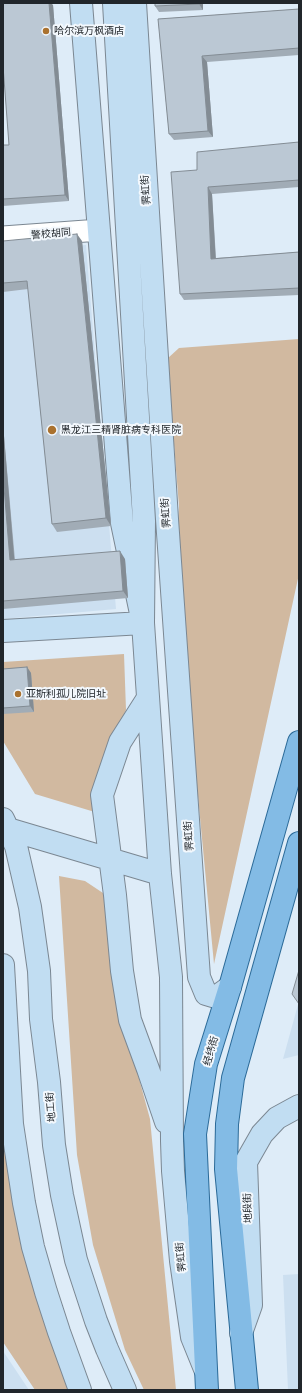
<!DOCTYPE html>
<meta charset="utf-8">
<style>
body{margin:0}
#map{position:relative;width:302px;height:1393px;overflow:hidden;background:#deecf8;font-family:Figtree,sans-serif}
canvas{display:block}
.frame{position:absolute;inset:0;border:4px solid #21262b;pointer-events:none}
</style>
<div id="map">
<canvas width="302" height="1393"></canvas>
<div class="frame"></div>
</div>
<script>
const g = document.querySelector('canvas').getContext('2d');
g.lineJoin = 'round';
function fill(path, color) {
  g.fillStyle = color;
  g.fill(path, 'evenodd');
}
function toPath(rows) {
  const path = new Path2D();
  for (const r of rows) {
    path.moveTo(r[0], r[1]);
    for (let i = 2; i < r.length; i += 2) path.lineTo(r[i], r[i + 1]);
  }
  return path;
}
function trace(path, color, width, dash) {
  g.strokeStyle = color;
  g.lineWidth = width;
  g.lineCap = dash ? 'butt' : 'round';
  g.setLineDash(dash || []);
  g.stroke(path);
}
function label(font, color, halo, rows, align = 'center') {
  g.font = font + ' Figtree,"Noto Sans SC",sans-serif';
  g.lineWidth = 4;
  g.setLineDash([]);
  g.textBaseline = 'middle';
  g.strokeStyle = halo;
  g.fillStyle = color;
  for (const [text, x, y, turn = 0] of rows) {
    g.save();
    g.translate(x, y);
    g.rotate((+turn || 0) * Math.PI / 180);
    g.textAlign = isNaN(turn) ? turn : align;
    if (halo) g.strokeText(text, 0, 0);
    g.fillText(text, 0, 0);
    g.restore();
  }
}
const built = toPath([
 [86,245,116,609,3,619,3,252],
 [299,1001,299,1055,283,1059],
 [299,1274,299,1390,288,1390,283,1275],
 [3,1351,29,1390,3,1390]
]);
const green = toPath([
 [299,339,299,574,214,964,176,566,179,506,167,359,179,348],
 [124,654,126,710,105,753,108,816,35,794,3,741,3,662],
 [59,876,85,881,106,895,118,1001,150,1119,176,1390,144,1390,125,1350,93,1245,77,1155],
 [3,1136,74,1390,35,1390,3,1342]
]);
const street = toPath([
 [3,237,86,231,99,231]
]);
const secondary = toPath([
 [81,3,122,523,143,623,160,874,171,977,172,1141,173,1171,181,1261,192,1337,205,1369],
 [135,3,167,519,199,977,206,994,216,997,230,987],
 [3,631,143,623,144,521,114,3],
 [148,698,120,742,102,795,115,895,122,971,130,1020,148,1069,166,1122],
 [3,819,16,846,30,907,39,971,41,1019,49,1082,54,1145,62,1195,76,1260,96,1321,107,1349,125,1390],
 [8,829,160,874],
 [3,965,12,1124,24,1203,33,1247,46,1292,59,1332,80,1390],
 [241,1333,251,1305,246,1162,262,1134,277,1118,299,1106]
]);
const primary = toPath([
 [207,1390,195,1134,206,1064,230,987,299,742],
 [247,1390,226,1169,227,1124,233,1078,299,843]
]);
const wall = toPath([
 [3,3,53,5,69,201,3,206,3,145,9,145,4,73,3,73],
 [203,3,203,10,159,12,155,6],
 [299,9,299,55,207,62,213,137,174,140,169,134,158,19],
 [299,142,299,187,212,194,216,258,299,252,299,295,184,300,180,294,197,170],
 [3,241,82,241,111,526,57,532,52,524,28,289,3,292],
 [3,434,4,436,15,560,125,559,128,598,3,609],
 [27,667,31,673,34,712,3,714,3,669]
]);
const shadedWall = toPath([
 [49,3,51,3,53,5,69,201,65,195],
 [199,3,203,3,203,10,199,4],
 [202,56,207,62,213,137,208,131],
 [208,187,212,194,216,265,211,259],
 [77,234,82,241,111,526,106,518],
 [3,434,4,436,15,568,10,560,3,475],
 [120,551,125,559,128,598,123,591],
 [27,667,31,673,34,712,30,706]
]);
const building = toPath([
 [3,3,49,3,65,195,3,199,3,145,9,145,3,66,3,3],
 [155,3,199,3,199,4,155,6,155,3],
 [299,9,299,48,202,56,208,131,169,134,158,19,299,9],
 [299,142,299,180,208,187,211,259,299,252,299,288,180,294,171,172,197,170,197,152,299,142],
 [77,234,106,518,52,524,27,281,3,283,3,241,77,234],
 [3,475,10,560,120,551,123,591,3,601,3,475],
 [27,667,30,706,3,708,3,669,27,667],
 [299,970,299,1004,292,994,299,970]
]);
const markers = [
 [46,31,4,"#aa722f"],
 [52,430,5,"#aa722f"],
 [18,694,4,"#aa722f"]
];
const poiNames = [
 ["哈尔滨万枫酒店",54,31],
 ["黑龙江三精肾脏病专科医院",61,430],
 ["亚斯利孤儿院旧址",26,694]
];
const streetNames = [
 ["霁虹街",146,190,-94],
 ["警校胡同",51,234,-5],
 ["霁虹街",166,513,-94],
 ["霁虹街",189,836,-94],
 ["经纬街",211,1051,-74],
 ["地工街",51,1107,-95],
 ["地段街",248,1208,-92],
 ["霁虹街",181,1257,-96]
];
fill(built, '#ccdff0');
fill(green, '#d1b9a0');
trace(street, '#7b8792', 23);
trace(secondary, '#7b8792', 24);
trace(primary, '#2b6a98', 24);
trace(street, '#fff', 21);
trace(secondary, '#c1ddf2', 22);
trace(primary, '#83bbe5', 22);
fill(wall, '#a1acb6');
fill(shadedWall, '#838c94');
fill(building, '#bbc8d4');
trace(building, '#838c94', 1);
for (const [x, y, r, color] of markers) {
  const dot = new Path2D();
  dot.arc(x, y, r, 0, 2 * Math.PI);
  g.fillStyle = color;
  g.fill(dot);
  trace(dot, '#f3f8fd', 1.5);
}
label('10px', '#21262b', '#f3f8fd', poiNames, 'left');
label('10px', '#21262b', '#f3f8fd', streetNames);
</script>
